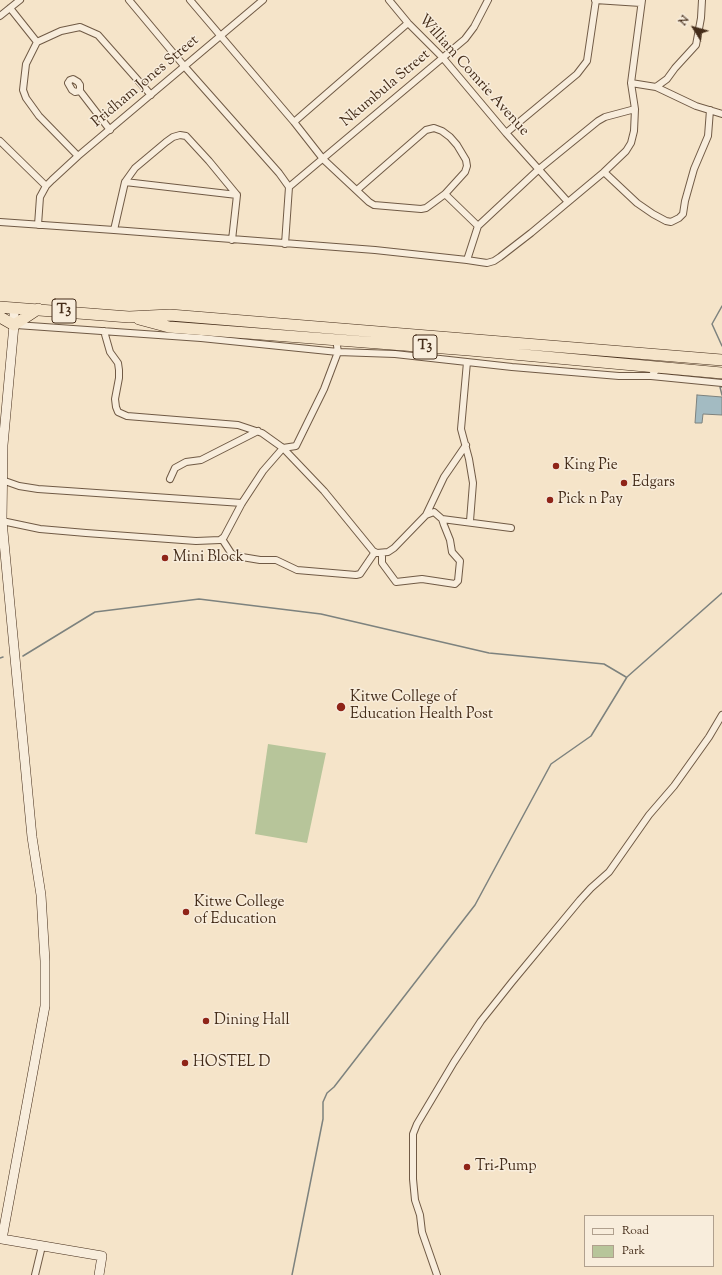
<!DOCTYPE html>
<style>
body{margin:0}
#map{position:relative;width:722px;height:1275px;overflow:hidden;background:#f5e4c9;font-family:"Sorts Mill Goudy",serif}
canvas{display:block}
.legend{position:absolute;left:584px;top:1215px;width:130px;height:52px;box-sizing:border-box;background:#f8eddc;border:1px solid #b0a08e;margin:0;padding:5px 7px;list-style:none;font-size:12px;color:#442c19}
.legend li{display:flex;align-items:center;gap:8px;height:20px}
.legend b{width:20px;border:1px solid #b0a08e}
.north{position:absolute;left:674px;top:8px;width:40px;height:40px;-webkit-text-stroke:3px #f8eddc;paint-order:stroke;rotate:307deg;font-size:11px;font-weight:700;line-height:16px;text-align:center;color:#442c19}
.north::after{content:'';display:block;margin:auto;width:14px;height:18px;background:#442c19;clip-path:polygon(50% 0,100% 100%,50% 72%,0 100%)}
</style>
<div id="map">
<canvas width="722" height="1275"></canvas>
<ul class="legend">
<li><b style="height:5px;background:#f8eddc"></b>Road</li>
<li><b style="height:11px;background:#b7c59a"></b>Park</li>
</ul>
<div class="north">N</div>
</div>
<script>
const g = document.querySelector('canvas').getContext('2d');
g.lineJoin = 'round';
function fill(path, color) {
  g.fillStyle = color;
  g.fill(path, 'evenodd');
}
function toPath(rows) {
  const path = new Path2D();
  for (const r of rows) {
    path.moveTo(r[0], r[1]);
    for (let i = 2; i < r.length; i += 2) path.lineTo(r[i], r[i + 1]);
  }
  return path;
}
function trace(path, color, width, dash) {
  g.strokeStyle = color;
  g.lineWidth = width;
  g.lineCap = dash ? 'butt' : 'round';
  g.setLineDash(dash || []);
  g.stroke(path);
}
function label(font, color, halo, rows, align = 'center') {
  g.font = font + ' "Sorts Mill Goudy",serif';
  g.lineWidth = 3;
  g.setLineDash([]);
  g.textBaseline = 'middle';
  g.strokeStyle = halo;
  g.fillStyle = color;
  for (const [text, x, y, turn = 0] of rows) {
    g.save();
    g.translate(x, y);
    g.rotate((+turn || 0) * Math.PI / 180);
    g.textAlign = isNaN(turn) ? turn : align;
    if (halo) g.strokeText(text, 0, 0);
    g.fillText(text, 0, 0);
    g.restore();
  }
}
const green = toPath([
 [268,744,326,753,307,843,255,834]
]);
const water = toPath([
 [697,395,722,397,722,415,703,414,702,423,695,423,697,395]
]);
const stream = toPath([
 [722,306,712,324,722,346],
 [722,387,720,387,722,395],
 [23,656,95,612,199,599,321,614,489,653,604,664,626,677],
 [0,658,3,657],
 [292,1275,323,1119,323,1102,327,1093,334,1087,475,905,551,764,591,736,627,677,722,593]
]);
const street = toPath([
 [129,0,185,67,279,173,289,187,285,244],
 [190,0,294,122,323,159,369,202,374,205,421,209,426,208,445,194,465,172,467,166,466,160,457,145,450,137,442,131,434,128,426,130,357,190],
 [389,0,408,23,443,58,506,133,568,202],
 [595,0,641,3],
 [10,8,37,42],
 [0,16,20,0],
 [631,83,656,87,696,106,722,114],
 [656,87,667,79,675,68,696,45,701,18,702,0],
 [80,91,75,92,72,90,68,83,70,80,73,79,78,82,80,85,80,91,110,130],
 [294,122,408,23],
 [506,133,577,74,587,61,596,0],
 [0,141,46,186],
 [78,156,39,116,26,98,23,90,26,64,37,42,61,31,80,27,98,35,151,95],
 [604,172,637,203,653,214,666,221,671,222,679,218,683,214,685,201,694,169,708,136,710,110],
 [125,182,237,195],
 [289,187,465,39,474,27,488,0],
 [445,194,478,226],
 [0,222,114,230,375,250,467,260,480,262,487,263,494,261,500,257,531,233,604,172,626,151,631,143,634,131,635,109,631,83,642,0],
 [38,225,40,197,46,186,52,180,78,156,263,0],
 [114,230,125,182,135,168,166,142,173,137,180,135,186,136,209,161,237,195,232,240],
 [467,260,478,226,539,169,598,121,605,117,635,109],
 [16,325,201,338,338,352,395,354,512,367,619,376,651,376,658,368],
 [104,331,110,352,118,363,119,370,119,378,115,399,116,407,118,412,127,416,238,425,262,433,283,448,324,491,373,551,377,553,388,552,394,548,426,515,434,512,442,519,511,528],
 [467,362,461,429,469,459,473,483,470,521],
 [651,376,722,383],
 [170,479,175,468,186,462,201,460,258,431],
 [2,480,19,486,38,489,242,503],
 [426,515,444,477,466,445],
 [2,521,40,529,86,533,196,541,220,540,224,537,242,503,263,471,283,448,296,446,324,389,338,352,336,339],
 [222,539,231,553,236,556,260,560,276,560,297,570,356,575,360,574,375,552],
 [382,554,382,563,396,582,422,579,455,584,458,581,460,561,452,552,450,540,444,525,442,519],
 [35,1275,42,1246],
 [437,1275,422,1232,420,1215,415,1200,413,1179,413,1134,417,1124,454,1062,481,1021,512,982,580,900,591,888,609,872,649,815,674,786,709,737,722,715]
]);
const secondary = toPath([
 [14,308,14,325,3,445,2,521,32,837,41,895,45,961,45,1006,2,1239,102,1256,99,1275]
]);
const highway = toPath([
 [0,307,129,317,170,315,722,360],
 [0,317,14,325,38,309],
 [139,319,169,327,469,350,722,373]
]);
const markers = [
 [556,466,4,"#8f2418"],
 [624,483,4,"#8f2418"],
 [550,500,4,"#8f2418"],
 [165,558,4,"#8f2418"],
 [341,707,5,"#8f2418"],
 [186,912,4,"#8f2418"],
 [206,1021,4,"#8f2418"],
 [185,1063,4,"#8f2418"],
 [467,1167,4,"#8f2418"]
];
const shields = [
 [64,311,24],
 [425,347,24]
];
const shieldNames = [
 ["T3",64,311],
 ["T3",425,347]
];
const streetNames = [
 ["William Comrie Avenue",473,76,48],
 ["Pridham Jones Street",146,82,-40],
 ["Nkumbula Street",386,89,-40]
];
const poiNames = [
 ["King Pie",564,466],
 ["Edgars",632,483],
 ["Pick n Pay",558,500],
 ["Mini Block",173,558],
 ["Kitwe College of",350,698],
 ["Education Health Post",350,715],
 ["Kitwe College",194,903],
 ["of Education",194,920],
 ["Dining Hall",214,1021],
 ["HOSTEL D",193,1063],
 ["Tri-Pump",475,1167]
];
fill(green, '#b7c59a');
fill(water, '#a3bbc2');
trace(water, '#7d827e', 1);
trace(stream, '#7d827e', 1.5);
trace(street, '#705a45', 8);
trace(secondary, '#442c19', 10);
trace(highway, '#442c19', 12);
trace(street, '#f8eddc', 6);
trace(secondary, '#f8eddc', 9);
trace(highway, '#f5e4c9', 11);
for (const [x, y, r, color] of markers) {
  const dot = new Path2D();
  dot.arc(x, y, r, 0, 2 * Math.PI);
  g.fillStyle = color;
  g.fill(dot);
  trace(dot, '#f8eddc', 1.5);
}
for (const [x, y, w] of shields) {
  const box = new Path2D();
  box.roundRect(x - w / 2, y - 12, w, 24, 3);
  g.fillStyle = '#f8eddc';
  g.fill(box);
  trace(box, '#442c19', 1);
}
label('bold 14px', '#442c19', null, shieldNames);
label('15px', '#442c19', '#f8eddc', streetNames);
label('15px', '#442c19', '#f8eddc', poiNames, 'left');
</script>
